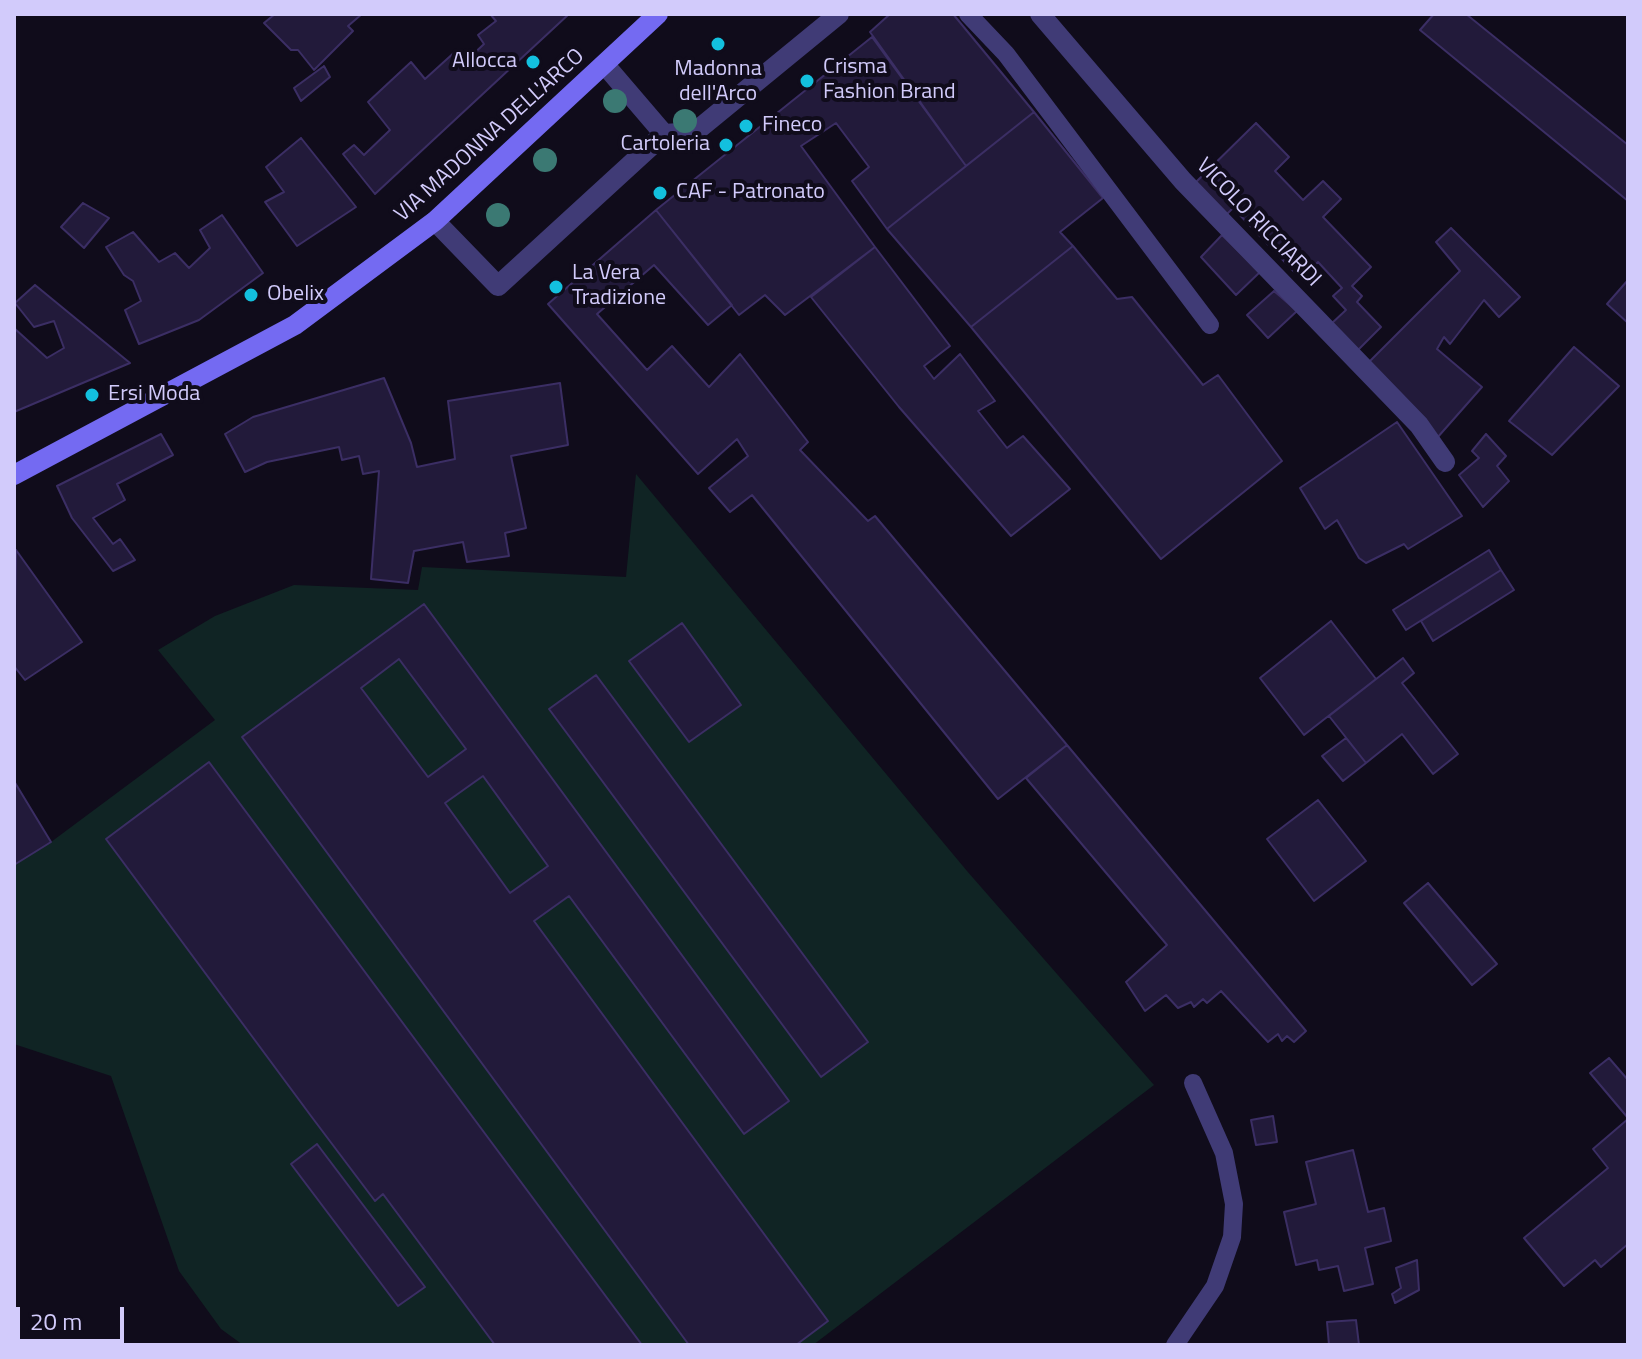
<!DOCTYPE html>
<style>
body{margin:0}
#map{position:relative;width:1642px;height:1359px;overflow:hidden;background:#100c1b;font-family:"Titillium Web",sans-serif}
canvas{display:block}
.frame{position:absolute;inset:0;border:16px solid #d2cbfb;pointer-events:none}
.scale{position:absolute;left:16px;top:1307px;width:108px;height:36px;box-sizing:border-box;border:4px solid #d2cbfb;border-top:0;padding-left:10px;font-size:24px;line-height:28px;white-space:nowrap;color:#d2cbfb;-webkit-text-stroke:6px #100c1b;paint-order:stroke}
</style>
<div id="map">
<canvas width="1642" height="1359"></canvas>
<div class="frame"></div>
<div class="scale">20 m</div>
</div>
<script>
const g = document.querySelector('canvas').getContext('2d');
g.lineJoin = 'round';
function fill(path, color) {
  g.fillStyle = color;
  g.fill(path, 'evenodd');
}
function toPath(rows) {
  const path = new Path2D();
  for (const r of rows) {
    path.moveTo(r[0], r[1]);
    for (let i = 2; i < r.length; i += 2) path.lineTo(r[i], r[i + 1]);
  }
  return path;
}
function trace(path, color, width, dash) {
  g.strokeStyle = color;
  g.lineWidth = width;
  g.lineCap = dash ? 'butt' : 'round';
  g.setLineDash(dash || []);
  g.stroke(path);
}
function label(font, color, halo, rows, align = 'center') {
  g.font = font + ' "Titillium Web",sans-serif';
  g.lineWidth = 8;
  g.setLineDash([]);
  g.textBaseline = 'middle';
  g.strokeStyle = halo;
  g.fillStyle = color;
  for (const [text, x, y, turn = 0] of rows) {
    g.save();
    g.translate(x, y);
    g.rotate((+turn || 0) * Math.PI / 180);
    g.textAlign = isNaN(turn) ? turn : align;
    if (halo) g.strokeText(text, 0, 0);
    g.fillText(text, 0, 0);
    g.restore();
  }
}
const green = toPath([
 [636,474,967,871,1154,1085,813,1345,243,1345,221,1329,179,1271,111,1076,14,1044,14,865,51,842,215,720,158,650,215,616,294,585,418,590,422,567,626,577]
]);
const building = toPath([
 [275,14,362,14,348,26,353,31,314,70,298,50,291,50,264,23,275,14],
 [490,14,569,14,375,194,343,154,354,145,364,155,390,130,368,102,411,62,425,79,457,50,467,60,484,44,478,35,496,21,490,14],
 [890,14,953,14,1034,112,966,166,870,32,890,14],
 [1434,14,1466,14,1628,145,1628,201,1420,30,1434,14],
 [872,37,966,166,887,229,852,181,869,167,836,123,801,146,875,247,785,315,765,295,739,315,656,210,872,37],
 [324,66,330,77,301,101,294,88,324,66],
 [1034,112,1103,198,1060,232,1073,246,971,327,887,229,1034,112],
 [1256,123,1289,157,1275,171,1303,200,1323,181,1341,199,1323,217,1371,267,1352,286,1362,296,1357,302,1381,327,1357,351,1331,324,1346,310,1333,296,1342,288,1318,262,1301,279,1233,208,1226,215,1195,183,1256,123],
 [301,138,356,207,297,246,265,202,284,192,266,167,301,138],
 [83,203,109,218,84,248,61,227,83,203],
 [656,210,732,305,708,325,654,265,597,314,647,370,672,346,709,387,740,354,808,442,800,450,868,521,875,516,1067,745,998,799,752,495,730,512,709,488,748,456,737,439,698,474,548,304,656,210],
 [222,215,263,273,199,320,139,344,125,310,141,301,133,281,124,275,106,247,133,232,159,262,175,253,189,268,210,248,200,230,222,215],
 [1451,228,1520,297,1499,317,1484,300,1450,344,1444,337,1437,349,1482,387,1437,438,1368,363,1460,271,1436,242,1451,228],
 [1222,235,1260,272,1236,295,1201,257,1222,235],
 [1073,246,1117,299,1132,297,1203,385,1218,375,1282,461,1161,559,971,327,1073,246],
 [875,247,950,346,924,366,934,379,960,354,995,401,978,411,1007,448,1023,436,1070,489,1011,536,899,407,811,297,875,247],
 [1628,280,1628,323,1607,304,1628,280],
 [35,285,130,363,14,412,14,328,47,358,64,348,54,321,34,327,15,303,35,285],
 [1274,291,1297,311,1268,338,1247,315,1274,291],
 [1574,347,1619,386,1552,455,1509,421,1574,347],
 [384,378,411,443,417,467,455,459,448,401,560,383,568,445,511,456,526,528,505,533,509,556,467,562,463,542,414,551,408,583,371,579,379,471,363,474,359,456,342,460,339,447,267,462,245,472,225,434,253,417,384,378],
 [1397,422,1462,516,1408,549,1404,544,1366,563,1359,558,1337,520,1325,529,1300,488,1397,422],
 [161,434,173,455,117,484,125,500,93,518,113,544,120,539,135,560,113,571,72,518,57,486,161,434],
 [1486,434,1506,456,1497,466,1509,481,1483,507,1459,475,1479,458,1472,451,1486,434],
 [16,550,82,642,25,680,14,666,16,550],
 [1489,550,1501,570,1406,630,1393,610,1489,550],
 [1501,570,1514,590,1433,641,1421,621,1501,570],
 [424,604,789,1101,744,1134,569,896,534,921,828,1321,796,1345,689,1345,242,737,424,604],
 [399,659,466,749,428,777,361,688,399,659],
 [483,776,548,866,510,893,445,803,483,776],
 [1331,621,1376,679,1304,735,1260,678,1331,621],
 [682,623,741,705,689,742,629,661,682,623],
 [1403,658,1414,673,1402,683,1458,754,1433,774,1402,734,1366,763,1329,716,1403,658],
 [596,675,868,1042,821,1077,549,709,596,675],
 [1346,738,1366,763,1343,781,1322,756,1346,738],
 [1067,745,1306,1031,1294,1042,1287,1036,1282,1041,1278,1034,1268,1042,1221,991,1207,1003,1203,999,1194,1007,1191,1002,1178,1008,1166,995,1145,1011,1126,982,1167,945,1026,778,1067,745],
 [209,762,642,1345,495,1345,383,1194,375,1201,311,1116,106,839,209,762],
 [14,781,51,842,14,865,14,781],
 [1318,800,1366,861,1314,901,1267,839,1318,800],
 [1428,883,1497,964,1472,985,1404,903,1428,883],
 [1609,1058,1628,1080,1628,1118,1590,1073,1609,1058],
 [1273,1116,1277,1142,1256,1145,1251,1120,1273,1116],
 [1628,1119,1628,1244,1601,1267,1595,1260,1564,1286,1524,1238,1608,1168,1593,1149,1628,1119],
 [317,1144,425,1287,398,1306,291,1164,317,1144],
 [1353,1150,1368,1212,1384,1208,1391,1241,1365,1248,1373,1284,1344,1291,1338,1266,1319,1270,1317,1260,1296,1265,1284,1212,1316,1204,1306,1162,1353,1150],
 [1417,1260,1419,1290,1395,1303,1392,1294,1401,1288,1396,1268,1417,1260],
 [1356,1320,1359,1345,1329,1345,1327,1322,1356,1320]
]);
const lane = toPath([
 [968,14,1006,54,1210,325],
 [1175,1345,1215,1286,1232,1237,1234,1204,1224,1153,1193,1083]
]);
const street = toPath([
 [1040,14,1183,181,1419,425,1445,462],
 [605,65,664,134],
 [435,221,498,286,664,134,695,132,839,14]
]);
const secondary = toPath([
 [14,475,295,325,435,221,658,14]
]);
const trees = [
 [615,101],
 [685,121],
 [545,160],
 [498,215]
];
const markers = [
 [718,44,8,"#13c0de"],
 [533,62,8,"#13c0de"],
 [807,81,8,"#13c0de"],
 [746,126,8,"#13c0de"],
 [726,145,8,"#13c0de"],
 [660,193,8,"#13c0de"],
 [556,287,8,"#13c0de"],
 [251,295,8,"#13c0de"],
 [92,395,8,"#13c0de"]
];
const poiNames = [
 ["Allocca",517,62,"right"],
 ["Crisma",823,68],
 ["Fashion Brand",823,93],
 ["Madonna",718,70,"center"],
 ["dell'Arco",718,95,"center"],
 ["Fineco",762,126],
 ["Cartoleria",710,145,"right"],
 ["CAF - Patronato",676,193],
 ["La Vera",572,274],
 ["Tradizione",572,299],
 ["Obelix",267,295],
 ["Ersi Moda",108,395]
];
const streetNames = [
 ["VIA MADONNA DELL'ARCO",490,136,-42],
 ["VICOLO RICCIARDI",1258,223,46]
];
fill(green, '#102424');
fill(building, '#221a3a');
trace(building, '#3b2e64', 2);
trace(lane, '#403b76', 18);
trace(street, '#403b76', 20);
trace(secondary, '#746af2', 20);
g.fillStyle = '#3b7973';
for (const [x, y] of trees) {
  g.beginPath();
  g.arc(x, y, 12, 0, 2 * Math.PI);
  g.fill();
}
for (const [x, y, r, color] of markers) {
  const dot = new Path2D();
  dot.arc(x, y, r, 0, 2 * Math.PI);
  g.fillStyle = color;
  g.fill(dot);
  trace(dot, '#100c1b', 3);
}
label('22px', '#d2cbfb', '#100c1b', poiNames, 'left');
label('22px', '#d2cbfb', '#100c1b', streetNames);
</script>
